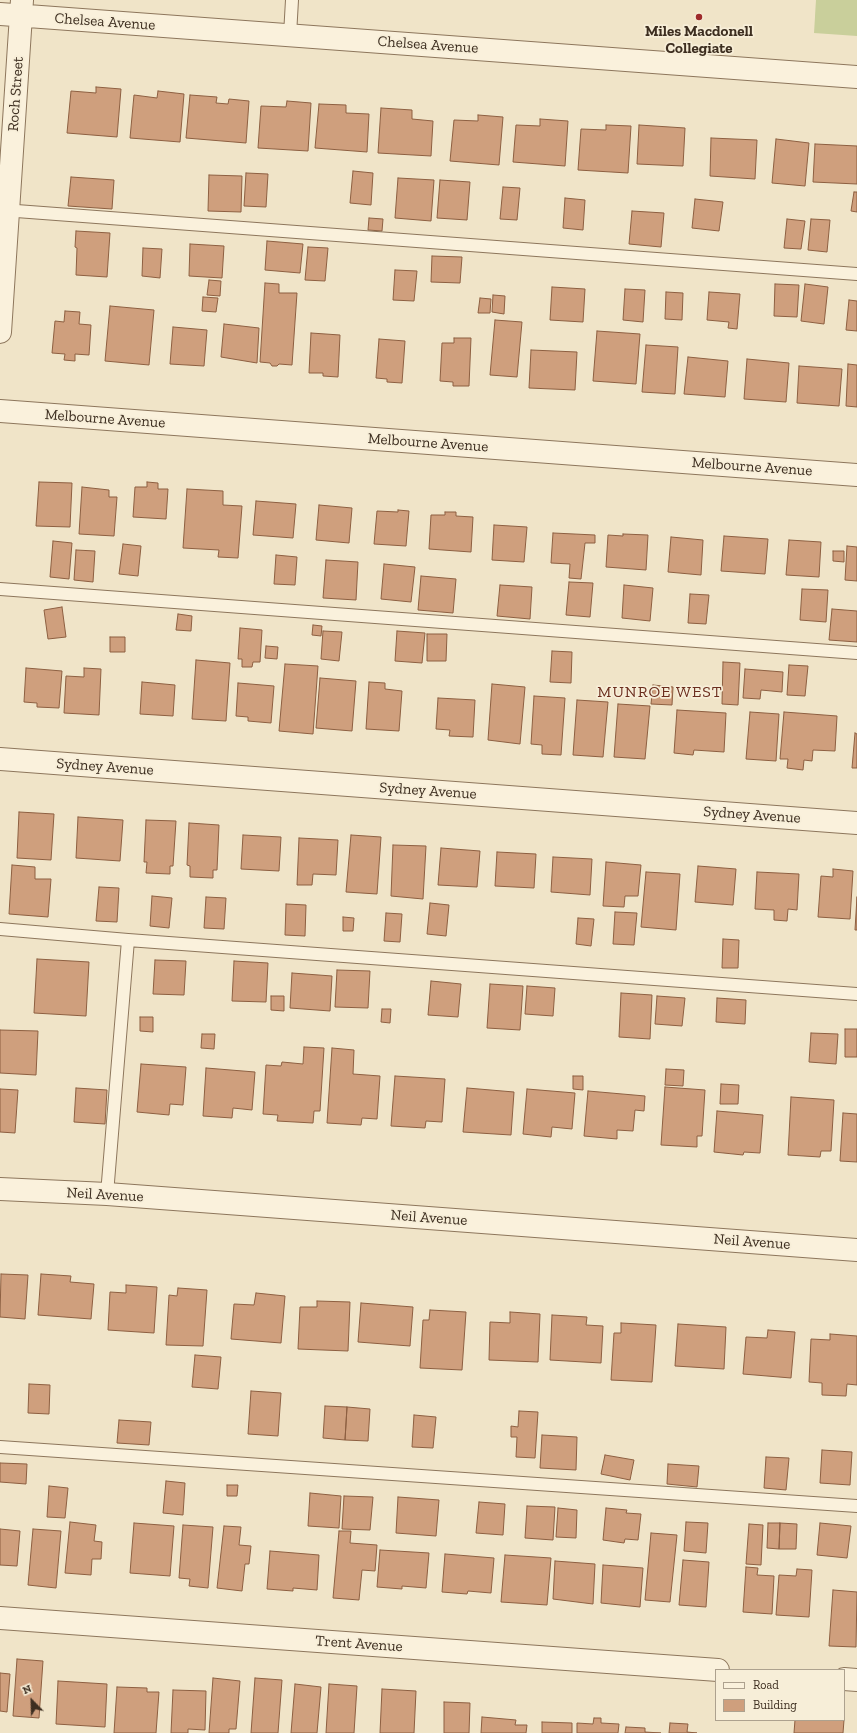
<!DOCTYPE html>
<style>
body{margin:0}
#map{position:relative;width:857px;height:1733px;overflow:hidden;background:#f0e4c8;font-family:"Zilla Slab",serif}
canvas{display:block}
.legend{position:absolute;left:715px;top:1669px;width:130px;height:52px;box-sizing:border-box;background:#f7eed8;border:1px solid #ada18e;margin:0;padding:5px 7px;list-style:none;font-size:12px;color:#3d2e20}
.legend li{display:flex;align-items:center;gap:8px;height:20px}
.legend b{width:20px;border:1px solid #ada18e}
.north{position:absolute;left:12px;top:1681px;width:40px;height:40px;-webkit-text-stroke:3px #f7eed8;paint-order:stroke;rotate:337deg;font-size:11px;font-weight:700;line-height:16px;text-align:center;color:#3d2e20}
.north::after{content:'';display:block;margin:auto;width:14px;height:18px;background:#3d2e20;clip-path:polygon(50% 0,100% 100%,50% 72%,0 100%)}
</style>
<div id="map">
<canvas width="857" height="1733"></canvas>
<ul class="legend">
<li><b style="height:5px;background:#faf1dc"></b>Road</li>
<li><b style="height:11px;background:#cf9f7d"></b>Building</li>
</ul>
<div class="north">N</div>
</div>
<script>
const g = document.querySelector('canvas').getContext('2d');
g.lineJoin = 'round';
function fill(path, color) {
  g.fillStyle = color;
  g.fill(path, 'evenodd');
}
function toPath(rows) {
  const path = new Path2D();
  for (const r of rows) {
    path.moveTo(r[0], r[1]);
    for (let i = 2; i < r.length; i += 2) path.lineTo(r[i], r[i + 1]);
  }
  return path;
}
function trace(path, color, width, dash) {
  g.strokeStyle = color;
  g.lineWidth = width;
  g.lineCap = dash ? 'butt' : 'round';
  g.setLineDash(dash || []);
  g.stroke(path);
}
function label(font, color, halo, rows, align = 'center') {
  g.font = font + ' "Zilla Slab",serif';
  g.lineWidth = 3.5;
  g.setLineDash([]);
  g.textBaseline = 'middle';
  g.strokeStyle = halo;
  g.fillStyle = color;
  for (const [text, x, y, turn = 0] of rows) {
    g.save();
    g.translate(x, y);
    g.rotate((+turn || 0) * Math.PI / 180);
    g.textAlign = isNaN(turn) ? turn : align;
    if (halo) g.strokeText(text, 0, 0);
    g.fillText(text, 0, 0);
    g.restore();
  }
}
const green = toPath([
 [816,0,857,0,857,36,814,33]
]);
const building = toPath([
 [96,87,121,89,117,137,67,133,71,91,96,93,96,87],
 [158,91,184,94,180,142,130,138,134,95,157,98,158,91],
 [190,95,217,97,216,103,228,104,229,99,249,101,246,143,186,138,190,95],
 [287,101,311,103,308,151,258,148,261,106,286,107,287,101],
 [319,104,346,105,346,113,369,114,367,152,315,148,319,104],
 [381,108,412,110,412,119,433,121,431,156,378,153,381,108],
 [478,115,503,117,499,165,450,161,454,120,478,121,478,115],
 [540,119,568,121,565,166,513,162,516,125,540,126,540,119],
 [606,125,631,126,628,173,578,170,581,129,606,130,606,125],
 [639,125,685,128,683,166,637,164,639,125],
 [711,138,757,140,755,179,710,176,711,138],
 [776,139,809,143,805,186,772,183,776,139],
 [815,144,857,146,857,184,813,182,815,144],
 [353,171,373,173,371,205,350,203,353,171],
 [246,173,268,174,266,207,244,206,246,173],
 [209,175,242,176,241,212,208,211,209,175],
 [71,177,114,180,112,209,68,206,71,177],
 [398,178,434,180,431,221,395,218,398,178],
 [440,180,470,182,467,220,437,218,440,180],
 [503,187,520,188,517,220,500,219,503,187],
 [854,192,857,192,857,212,851,211,854,192],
 [565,198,585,200,583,230,563,228,565,198],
 [695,199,723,202,719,231,692,228,695,199],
 [632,211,664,213,661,247,629,244,632,211],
 [369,218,383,219,382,231,368,230,369,218],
 [787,219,805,221,801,249,784,248,787,219],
 [811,219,830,220,827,252,808,250,811,219],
 [76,231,110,233,107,277,76,275,77,248,75,247,76,231],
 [267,241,303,244,300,273,265,270,267,241],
 [190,244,224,246,222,278,189,276,190,244],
 [308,247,328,248,325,281,305,280,308,247],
 [143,248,162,249,160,278,142,276,143,248],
 [432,256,462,257,460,283,431,282,432,256],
 [395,270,417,271,414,301,393,300,395,270],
 [209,280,221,281,220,296,207,295,209,280],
 [265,283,279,284,279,293,297,293,292,365,279,364,277,366,272,366,270,363,260,362,265,283],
 [775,284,799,285,797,317,774,316,775,284],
 [805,284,828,287,824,324,801,321,805,284],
 [552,287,585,289,583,322,550,320,552,287],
 [625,289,645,290,643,322,623,320,625,289],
 [666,292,683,293,682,320,665,319,666,292],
 [709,292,740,294,737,329,728,328,729,322,707,320,709,292],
 [493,295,505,296,504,314,492,312,493,295],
 [203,297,218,298,216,312,202,311,203,297],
 [480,298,491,299,490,313,478,313,480,298],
 [849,300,857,301,857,331,846,330,849,300],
 [110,306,154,310,149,365,105,361,110,306],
 [65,311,80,312,79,324,91,325,89,355,75,354,75,361,64,360,65,354,52,353,55,321,64,322,65,311],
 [495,320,522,322,517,377,490,375,495,320],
 [224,324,259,328,257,363,221,357,224,324],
 [173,327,207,330,204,366,170,364,173,327],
 [597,331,640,334,636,384,593,381,597,331],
 [311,333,340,335,338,377,323,376,323,373,309,373,311,333],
 [454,338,471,338,469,386,453,386,453,382,440,381,442,343,454,343,454,338],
 [379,339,405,341,402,383,387,382,387,379,376,378,379,339],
 [646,345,678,347,675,394,642,392,646,345],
 [531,350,577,352,575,390,529,388,531,350],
 [688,357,728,361,725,397,684,394,688,357],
 [747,359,789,363,786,402,744,399,747,359],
 [848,364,857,365,857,407,846,406,848,364],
 [799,366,842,369,839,406,797,403,799,366],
 [39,482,72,483,70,527,36,526,39,482],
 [147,482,158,483,158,489,168,489,166,519,133,517,135,487,147,487,147,482],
 [82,487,109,490,109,497,117,497,114,536,79,534,82,487],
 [187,489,223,491,223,505,242,506,238,558,218,557,219,550,183,548,187,489],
 [256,501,296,504,293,538,253,535,256,501],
 [319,505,352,508,349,543,316,540,319,505],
 [398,510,409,511,406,546,374,544,377,511,398,512,398,510],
 [445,512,456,512,456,516,473,517,471,552,429,549,431,515,445,515,445,512],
 [494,525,527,527,524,562,492,560,494,525],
 [553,533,595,535,595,543,585,543,581,579,569,578,570,564,551,563,553,533],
 [623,534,648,535,646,570,606,567,608,535,623,536,623,534],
 [724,536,768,539,765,574,721,571,724,536],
 [671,537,703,540,701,575,668,572,671,537],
 [789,540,821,542,819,577,786,575,789,540],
 [53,541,72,543,69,579,50,577,53,541],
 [123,544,141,546,138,576,119,574,123,544],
 [847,546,857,547,857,581,845,580,847,546],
 [76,550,95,551,93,582,74,580,76,550],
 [833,551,844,551,844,562,833,561,833,551],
 [276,555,297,557,295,585,274,584,276,555],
 [326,560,358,562,356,600,323,598,326,560],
 [384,564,415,567,411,602,381,599,384,564],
 [421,576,456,579,453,613,418,610,421,576],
 [569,582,593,583,590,617,566,615,569,582],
 [500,585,532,587,530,619,497,616,500,585],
 [624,585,653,588,650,621,622,618,624,585],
 [802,589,828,590,826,622,800,620,802,589],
 [690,594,709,595,706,624,688,623,690,594],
 [62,607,66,637,48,639,44,610,62,607],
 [832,609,857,611,857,642,829,640,832,609],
 [178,614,192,616,191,631,176,630,178,614],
 [313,625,322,626,321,636,312,635,313,625],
 [240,628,262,630,260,662,253,662,252,667,242,667,242,659,238,659,240,628],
 [323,631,342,632,339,661,321,659,323,631],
 [397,631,425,633,422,663,395,661,397,631],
 [427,634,447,634,446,661,427,661,427,634],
 [110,637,125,637,125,652,110,652,110,637],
 [266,646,278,647,277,659,265,658,266,646],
 [552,651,572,652,571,683,550,682,552,651],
 [196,660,230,663,226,721,192,719,196,660],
 [723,662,740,663,738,705,722,704,723,662],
 [285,664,318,666,313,734,279,731,285,664],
 [789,665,808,666,805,696,787,695,789,665],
 [26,668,62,671,59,708,37,707,37,703,24,702,26,668],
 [84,668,101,669,99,715,64,713,66,676,84,677,84,668],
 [745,669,783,672,782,692,761,690,760,699,743,698,745,669],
 [320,678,356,681,352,731,316,728,320,678],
 [142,682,175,685,173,716,140,714,142,682],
 [369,682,385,683,385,689,402,691,399,731,366,729,369,682],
 [238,683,274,686,271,723,248,721,248,717,236,716,238,683],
 [492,684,525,687,520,744,488,740,492,684],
 [653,685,673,687,672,705,651,704,653,685],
 [534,696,565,698,561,755,542,754,542,745,531,744,534,696],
 [438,698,475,700,473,737,449,736,450,730,436,729,438,698],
 [577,700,608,702,603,757,573,755,577,700],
 [618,704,650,706,645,759,614,757,618,704],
 [677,710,726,713,724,752,694,750,693,755,674,753,677,710],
 [750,712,779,714,776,761,746,759,750,712],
 [784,712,837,716,835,751,813,750,812,761,804,760,803,770,787,768,788,759,780,759,784,712],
 [855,733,857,734,857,768,852,768,855,733],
 [19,812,54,814,51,860,17,858,19,812],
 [78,817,123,820,120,861,76,858,78,817],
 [146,820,176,821,173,866,170,866,170,874,146,873,147,862,144,862,146,820],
 [189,823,219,825,217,870,213,870,213,878,190,877,190,866,187,865,189,823],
 [243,835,281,837,279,871,241,869,243,835],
 [351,835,381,837,377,894,346,892,351,835],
 [299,838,338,840,336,875,313,874,312,885,297,885,299,838],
 [393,845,426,846,423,899,391,896,393,845],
 [441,848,480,851,477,887,438,885,441,848],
 [497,852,536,854,534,888,495,886,497,852],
 [553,857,592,859,590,895,551,892,553,857],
 [606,862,641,865,638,896,625,896,624,907,603,906,606,862],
 [12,865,35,867,35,879,51,879,48,917,9,914,12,865],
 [698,866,736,869,733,905,695,902,698,866],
 [833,869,853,871,850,919,818,917,821,876,833,877,833,869],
 [646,872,680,874,676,930,641,927,646,872],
 [757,872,799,874,797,910,788,909,787,921,774,920,774,910,755,909,757,872],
 [99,887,119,888,117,922,96,921,99,887],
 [152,896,172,898,169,928,150,926,152,896],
 [206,897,226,898,224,929,204,928,206,897],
 [857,897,857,930,855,930,857,897],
 [430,903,449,905,446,936,427,934,430,903],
 [286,904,306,905,305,936,285,935,286,904],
 [615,912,637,913,634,945,613,944,615,912],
 [386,913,402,914,400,942,384,941,386,913],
 [343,917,354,918,353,931,343,931,343,917],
 [578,918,594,919,591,946,576,944,578,918],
 [723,939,739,940,738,968,722,968,723,939],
 [37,959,89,962,86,1016,34,1013,37,959],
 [155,960,186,961,184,995,153,994,155,960],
 [234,961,268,963,266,1002,232,1001,234,961],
 [337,970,370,971,368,1008,335,1007,337,970],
 [292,973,332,976,330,1011,290,1008,292,973],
 [431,981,461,984,458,1017,428,1015,431,981],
 [490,984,523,986,520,1030,487,1028,490,984],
 [527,986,555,988,553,1016,525,1014,527,986],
 [621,993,652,995,650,1039,619,1037,621,993],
 [271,996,284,996,284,1011,271,1010,271,996],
 [657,996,685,998,682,1026,655,1024,657,996],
 [717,998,746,1000,745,1024,716,1022,717,998],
 [382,1009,391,1009,390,1023,381,1022,382,1009],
 [140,1017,153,1017,153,1032,140,1031,140,1017],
 [845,1029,857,1029,857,1057,845,1057,845,1029],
 [0,1030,38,1031,36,1075,0,1073,0,1030],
 [811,1033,838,1034,836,1064,809,1062,811,1033],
 [202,1034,215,1034,214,1049,201,1048,202,1034],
 [304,1047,324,1048,320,1111,314,1111,313,1123,277,1121,278,1115,263,1114,266,1065,281,1066,282,1062,303,1064,304,1047],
 [332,1048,354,1050,353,1074,380,1076,377,1119,362,1118,361,1125,327,1123,332,1048],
 [141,1064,186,1067,183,1105,170,1104,169,1115,137,1112,141,1064],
 [206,1068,255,1072,252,1110,233,1108,232,1118,203,1116,206,1068],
 [666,1069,684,1070,683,1086,665,1085,666,1069],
 [395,1076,445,1079,442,1122,426,1121,425,1128,391,1126,395,1076],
 [573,1076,583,1076,583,1090,573,1089,573,1076],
 [721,1084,739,1085,738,1104,720,1104,721,1084],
 [665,1087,705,1090,702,1136,697,1136,697,1147,661,1145,665,1087],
 [76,1088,107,1090,105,1124,74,1122,76,1088],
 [467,1088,514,1092,511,1135,463,1132,467,1088],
 [0,1089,18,1090,15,1133,0,1132,0,1089],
 [527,1089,575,1093,572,1129,552,1127,551,1137,523,1134,527,1089],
 [588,1091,645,1096,644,1111,635,1110,633,1131,617,1130,617,1139,584,1136,588,1091],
 [791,1097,834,1100,831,1151,821,1151,820,1157,788,1155,791,1097],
 [717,1111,763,1115,760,1153,744,1152,743,1155,714,1152,717,1111],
 [843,1113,857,1114,857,1162,840,1161,843,1113],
 [1,1274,28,1275,25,1319,0,1317,1,1274],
 [41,1274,71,1276,70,1282,94,1284,91,1319,38,1315,41,1274],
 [126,1285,157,1287,154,1333,108,1330,110,1292,126,1293,126,1285],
 [178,1288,207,1290,203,1346,166,1345,169,1295,177,1296,178,1288],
 [256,1293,285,1296,281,1343,231,1339,234,1304,254,1305,256,1293],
 [317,1301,350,1302,348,1351,298,1349,300,1307,317,1307,317,1301],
 [361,1303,413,1307,410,1346,358,1342,361,1303],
 [430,1310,466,1312,462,1370,420,1368,423,1320,429,1320,430,1310],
 [510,1312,540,1314,538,1362,489,1360,490,1322,510,1323,510,1312],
 [552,1315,587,1317,586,1325,603,1326,601,1363,550,1360,552,1315],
 [621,1323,656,1325,652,1382,611,1380,614,1333,621,1333,621,1323],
 [678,1324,726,1327,724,1369,675,1366,678,1324],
 [768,1330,795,1332,791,1378,743,1374,746,1337,767,1338,768,1330],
 [830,1334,857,1336,857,1385,847,1384,846,1396,822,1395,822,1383,809,1382,811,1339,830,1340,830,1334],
 [195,1355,221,1357,218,1389,192,1387,195,1355],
 [29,1384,50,1385,49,1414,28,1413,29,1384],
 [251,1391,281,1393,278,1436,248,1434,251,1391],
 [325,1406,347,1407,345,1440,323,1438,325,1406],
 [347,1407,370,1409,368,1441,345,1440,347,1407],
 [519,1411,538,1412,535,1458,516,1457,517,1437,511,1437,511,1426,518,1427,519,1411],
 [414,1415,436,1417,433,1448,412,1447,414,1415],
 [119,1420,151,1422,149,1445,117,1443,119,1420],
 [542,1435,577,1437,576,1470,540,1468,542,1435],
 [822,1450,852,1452,850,1485,820,1483,822,1450],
 [605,1455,634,1460,630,1480,601,1474,605,1455],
 [766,1457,789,1458,786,1490,764,1488,766,1457],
 [0,1463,27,1464,26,1484,0,1482,0,1463],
 [668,1464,699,1466,697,1487,667,1484,668,1464],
 [166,1481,185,1483,183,1515,163,1513,166,1481],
 [227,1485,238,1485,237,1496,227,1496,227,1485],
 [49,1486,68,1488,65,1518,47,1517,49,1486],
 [310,1493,341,1496,339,1528,308,1526,310,1493],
 [344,1496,373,1497,370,1530,342,1529,344,1496],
 [398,1497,439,1500,436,1536,396,1533,398,1497],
 [479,1502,505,1504,503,1535,476,1533,479,1502],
 [527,1506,555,1507,553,1540,525,1538,527,1506],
 [558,1508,577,1510,576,1538,556,1537,558,1508],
 [606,1508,627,1510,626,1513,641,1514,638,1540,625,1539,624,1543,603,1540,606,1508],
 [70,1522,96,1525,94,1541,102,1542,101,1559,92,1559,91,1575,65,1573,70,1522],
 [686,1522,708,1523,706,1553,684,1551,686,1522],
 [134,1523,174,1526,170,1576,130,1573,134,1523],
 [768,1523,780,1523,779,1549,767,1548,768,1523],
 [780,1523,797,1524,796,1549,779,1549,780,1523],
 [820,1523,851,1526,847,1558,817,1555,820,1523],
 [749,1524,763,1525,761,1565,746,1564,749,1524],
 [183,1525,213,1527,208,1588,189,1586,190,1579,179,1578,183,1525],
 [224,1526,241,1527,239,1545,251,1546,249,1564,245,1564,242,1591,217,1588,224,1526],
 [0,1529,20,1531,17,1566,0,1565,0,1529],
 [33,1529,61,1531,56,1588,28,1585,33,1529],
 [339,1531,351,1531,350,1543,377,1545,375,1571,362,1570,359,1600,333,1598,339,1531],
 [651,1533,677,1535,670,1602,645,1600,651,1533],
 [380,1550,429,1553,426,1588,402,1586,402,1589,377,1587,380,1550],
 [270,1551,319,1555,317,1590,293,1588,293,1591,267,1589,270,1551],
 [445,1554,494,1558,491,1593,468,1591,467,1594,442,1592,445,1554],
 [505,1555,551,1558,547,1605,501,1602,505,1555],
 [683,1560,709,1562,706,1607,679,1605,683,1560],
 [555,1561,595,1564,593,1604,553,1599,555,1561],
 [603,1565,643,1568,640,1607,601,1603,603,1565],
 [746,1567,758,1568,757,1575,774,1576,772,1614,743,1612,746,1567],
 [797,1569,812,1570,809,1617,776,1615,779,1575,796,1576,797,1569],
 [833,1590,857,1592,856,1647,829,1646,833,1590],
 [17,1659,43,1661,39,1718,13,1716,17,1659],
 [0,1673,10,1674,7,1712,0,1711,0,1673],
 [213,1678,240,1681,236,1729,229,1729,229,1733,209,1733,213,1678],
 [255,1678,282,1680,278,1733,251,1733,255,1678],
 [58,1681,107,1684,105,1727,56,1724,58,1681],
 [295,1684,321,1687,317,1733,291,1733,295,1684],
 [329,1684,357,1686,354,1733,326,1733,329,1684],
 [117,1687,147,1688,147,1692,159,1692,156,1733,114,1733,117,1687],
 [382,1689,416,1691,414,1733,380,1733,382,1689],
 [173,1690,206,1691,205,1730,188,1729,188,1733,171,1733,173,1690],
 [444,1702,470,1703,469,1733,444,1733,444,1702],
 [482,1717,516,1720,515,1725,527,1725,526,1733,481,1733,482,1717],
 [594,1718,601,1718,601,1723,619,1724,618,1733,577,1733,577,1723,593,1724,594,1718],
 [795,1720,844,1720,843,1733,794,1733,795,1720],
 [542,1722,572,1723,572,1733,542,1733,542,1722],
 [670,1723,688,1724,687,1732,697,1733,669,1733,670,1723],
 [626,1727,645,1728,645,1732,661,1733,625,1733,626,1727]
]);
const service = toPath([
 [290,35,292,0],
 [3,210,857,274],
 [0,589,857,653],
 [0,929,128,940,857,994],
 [107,1194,128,940],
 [0,1447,857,1506]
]);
const minor = toPath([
 [0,14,857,77],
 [0,332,22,0],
 [0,411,857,475],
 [0,759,857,823],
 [0,1189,107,1194,857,1250],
 [0,1618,718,1670],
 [844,1679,857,1680]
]);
const markers = [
 [699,17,4,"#9e2a2b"]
];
const streetNames = [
 ["Chelsea Avenue",105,22,4],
 ["Chelsea Avenue",428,45,4],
 ["Roch Street",16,94,-86],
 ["Melbourne Avenue",105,419,4],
 ["Melbourne Avenue",428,443,4],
 ["Melbourne Avenue",752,467,4],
 ["Sydney Avenue",105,767,4],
 ["Sydney Avenue",428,791,4],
 ["Sydney Avenue",752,815,4],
 ["Neil Avenue",105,1195,3],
 ["Neil Avenue",429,1218,4],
 ["Neil Avenue",752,1242,4],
 ["Trent Avenue",359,1644,4]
];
const poiNames = [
 ["Miles Macdonell",699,32],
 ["Collegiate",699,49]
];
const neighbourhoodNames = [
 ["MUNROE WEST",660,692]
];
fill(green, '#c9cf9b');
fill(building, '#cf9f7d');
trace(building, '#8d5f41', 1);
trace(service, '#8d765c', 14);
trace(minor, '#8d765c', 24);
trace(service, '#faf1dc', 12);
trace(minor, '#faf1dc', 22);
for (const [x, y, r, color] of markers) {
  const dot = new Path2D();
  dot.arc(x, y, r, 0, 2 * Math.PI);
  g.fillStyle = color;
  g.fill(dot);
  trace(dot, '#f7eed8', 1.5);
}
label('15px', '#3d2e20', '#f7eed8', streetNames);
label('bold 15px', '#3d2e20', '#f7eed8', poiNames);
g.letterSpacing = '1px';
label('16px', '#6b2e1e', '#f7eed8', neighbourhoodNames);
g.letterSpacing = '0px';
</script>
